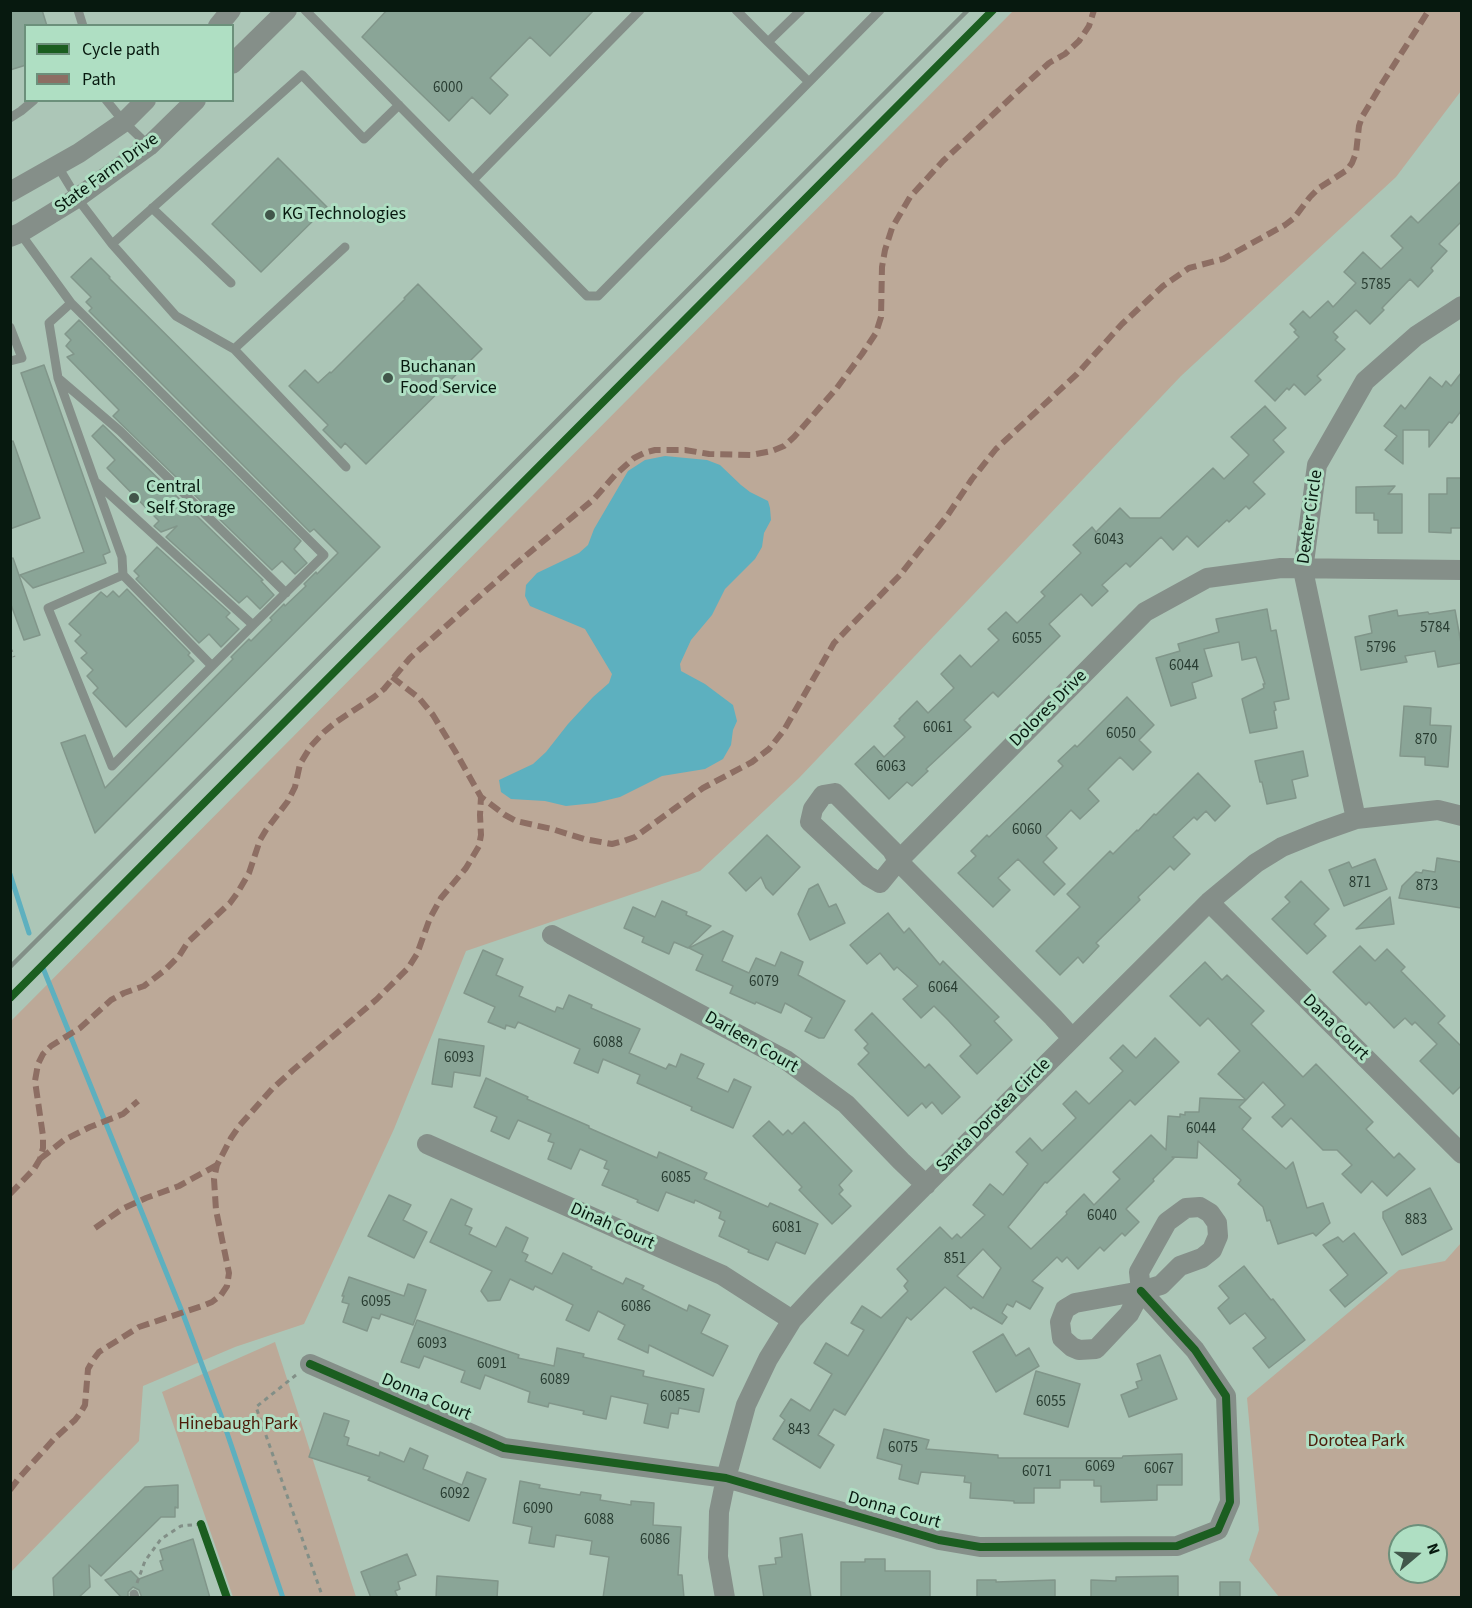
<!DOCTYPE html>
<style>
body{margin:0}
#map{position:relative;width:1472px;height:1608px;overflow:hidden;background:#acc6b7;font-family:"Source Sans 3",sans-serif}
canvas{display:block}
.frame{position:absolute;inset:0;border:12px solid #07190f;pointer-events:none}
.legend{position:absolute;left:24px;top:24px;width:210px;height:78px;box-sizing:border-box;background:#afdfc3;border:2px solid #6c907b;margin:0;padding:8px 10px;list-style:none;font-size:18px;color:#07190f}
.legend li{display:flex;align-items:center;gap:12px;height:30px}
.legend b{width:30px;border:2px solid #6c907b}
.north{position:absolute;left:1388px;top:1524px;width:60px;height:60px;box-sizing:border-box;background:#afdfc3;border:2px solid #6c907b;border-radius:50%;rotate:71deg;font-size:16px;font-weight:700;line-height:24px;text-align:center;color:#07190f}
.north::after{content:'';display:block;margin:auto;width:21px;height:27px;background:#41564a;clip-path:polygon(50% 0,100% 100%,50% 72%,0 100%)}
</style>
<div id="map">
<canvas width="1472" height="1608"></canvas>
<div class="frame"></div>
<ul class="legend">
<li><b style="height:8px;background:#1b5e20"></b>Cycle path</li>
<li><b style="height:8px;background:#8d6e63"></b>Path</li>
</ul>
<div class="north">N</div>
</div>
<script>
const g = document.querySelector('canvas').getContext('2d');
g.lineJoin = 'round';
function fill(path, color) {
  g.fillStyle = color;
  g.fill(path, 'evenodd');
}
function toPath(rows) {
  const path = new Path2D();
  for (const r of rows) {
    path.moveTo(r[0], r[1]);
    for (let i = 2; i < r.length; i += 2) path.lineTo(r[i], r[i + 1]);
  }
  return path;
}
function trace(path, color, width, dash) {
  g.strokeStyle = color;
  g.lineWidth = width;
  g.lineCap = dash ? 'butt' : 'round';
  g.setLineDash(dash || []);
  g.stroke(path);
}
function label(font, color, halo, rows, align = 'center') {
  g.font = font + ' "Source Sans 3",sans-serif';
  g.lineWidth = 6;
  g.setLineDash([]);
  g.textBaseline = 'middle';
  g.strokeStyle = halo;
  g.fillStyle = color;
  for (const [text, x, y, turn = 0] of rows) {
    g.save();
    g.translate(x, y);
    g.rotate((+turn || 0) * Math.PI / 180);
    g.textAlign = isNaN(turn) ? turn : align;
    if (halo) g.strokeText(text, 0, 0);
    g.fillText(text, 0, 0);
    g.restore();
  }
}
const green = toPath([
 [1013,11,1461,11,1461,91,1396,177,1181,376,799,778,700,871,466,951,394,1129,304,1324,235,1347,143,1386,139,1441,11,1572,11,1021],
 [1461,1243,1461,1597,1279,1597,1249,1560,1259,1530,1247,1398,1399,1270,1445,1261],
 [1400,1536,1436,1536,1436,1572,1400,1572],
 [275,1342,301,1422,356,1597,233,1597,162,1392]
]);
const water = toPath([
 [665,456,707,460,720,465,741,485,750,492,768,501,770,508,771,520,764,533,762,547,755,559,725,589,712,615,691,640,680,664,681,671,705,684,733,705,737,721,733,730,731,745,723,759,705,769,662,776,620,797,595,803,566,806,545,801,511,799,501,792,499,780,533,764,546,752,568,724,593,697,609,683,612,674,585,629,530,606,525,596,526,585,537,573,579,553,588,545,594,529,628,471,645,460]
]);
const stream = toPath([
 [10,874,29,933],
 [43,968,183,1314,223,1421,283,1598]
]);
const building = toPath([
 [10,10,42,10,47,26,26,26,26,65,10,70,10,10],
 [387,10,594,10,550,56,530,37,490,78,508,95,490,114,472,97,449,121,362,37,387,10],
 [278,158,327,207,261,272,212,224,278,158],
 [1461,181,1461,222,1439,244,1447,251,1431,268,1433,271,1418,287,1410,279,1382,308,1384,310,1370,324,1356,310,1333,332,1338,337,1335,340,1345,349,1317,376,1321,380,1305,395,1294,384,1289,390,1287,388,1275,401,1255,381,1299,337,1294,332,1296,330,1290,324,1303,311,1310,318,1328,301,1333,307,1356,283,1344,272,1363,252,1381,269,1403,248,1391,236,1411,216,1418,223,1461,181],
 [91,258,110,277,109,278,380,547,95,833,61,743,85,735,105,788,233,659,231,657,249,639,251,641,272,620,270,618,284,604,285,606,306,586,304,584,316,572,317,574,338,553,314,529,310,532,89,311,92,308,86,302,91,297,71,277,91,258],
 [418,284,482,349,366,464,345,443,341,448,323,430,328,425,289,386,305,370,318,383,330,372,331,373,405,299,404,298,418,284],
 [79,320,301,541,294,549,307,563,295,574,282,561,272,570,113,416,119,410,67,357,74,354,66,346,71,340,65,334,79,320],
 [44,365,110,552,103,555,106,563,33,588,20,575,84,552,21,373,44,365],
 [1461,373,1461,411,1452,423,1449,422,1429,447,1429,430,1403,430,1403,464,1385,450,1397,436,1384,426,1401,405,1405,409,1430,377,1442,387,1446,381,1451,386,1461,373],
 [1265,406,1286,428,1273,440,1284,452,1253,482,1265,494,1249,509,1246,506,1229,522,1227,520,1198,547,1187,536,1173,550,1161,537,1130,567,1126,563,1102,585,1108,591,1092,606,1081,594,1049,624,1060,636,998,697,993,692,964,720,971,727,926,769,928,771,912,786,907,782,889,799,855,764,874,746,884,757,905,737,894,726,900,720,899,719,917,701,928,713,954,688,941,674,960,655,971,667,999,640,988,629,1006,612,1017,623,1045,596,1041,592,1081,553,1073,545,1092,527,1096,532,1120,508,1130,518,1160,518,1213,468,1224,479,1249,455,1231,437,1265,406],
 [103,425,263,580,261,581,274,595,260,609,247,596,239,603,166,537,177,526,161,532,154,526,159,521,107,468,115,460,92,436,103,425],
 [13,441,40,518,10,529,10,442,13,441],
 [1447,478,1461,478,1461,528,1451,528,1451,533,1429,532,1429,494,1447,494,1447,478],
 [1395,486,1388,494,1402,494,1402,533,1378,533,1378,520,1374,520,1374,513,1356,513,1356,487,1395,486],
 [157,547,230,613,226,617,239,629,221,647,209,634,199,643,136,579,139,576,134,571,157,547],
 [13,558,40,635,24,640,10,602,10,559,13,558],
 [127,589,190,653,188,655,194,661,126,727,93,693,98,688,87,676,93,670,81,658,87,653,75,641,81,635,69,624,101,592,107,597,113,591,119,597,127,589],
 [1267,609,1271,631,1276,630,1289,699,1274,702,1276,710,1274,711,1277,728,1250,733,1242,699,1264,688,1263,684,1265,684,1256,657,1242,660,1239,642,1204,649,1212,676,1192,683,1196,698,1171,706,1156,658,1180,651,1178,644,1219,632,1216,619,1267,609],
 [1397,610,1398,616,1428,612,1429,614,1455,610,1461,643,1461,663,1438,667,1435,651,1405,656,1407,662,1361,670,1355,637,1372,633,1369,616,1397,610],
 [1127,697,1154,725,1139,740,1151,752,1133,770,1120,757,1088,789,1099,801,1080,819,1071,810,1046,836,1057,848,1043,862,1065,884,1054,895,1018,859,998,878,1010,890,993,907,958,873,976,856,971,851,987,835,989,837,1063,766,1058,761,1075,745,1077,747,1127,697],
 [1404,706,1431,708,1430,725,1451,726,1448,767,1425,765,1425,757,1400,756,1404,706],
 [1303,751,1308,776,1292,780,1296,798,1267,804,1262,782,1260,782,1255,761,1303,751],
 [1198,773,1230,806,1215,821,1206,811,1197,820,1194,817,1173,837,1190,854,1174,870,1170,866,1138,897,1140,900,1096,943,1099,946,1083,963,1078,957,1060,975,1036,951,1080,907,1067,894,1110,851,1113,854,1137,830,1138,831,1154,814,1156,815,1198,773],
 [767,835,800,867,773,895,766,888,761,877,746,891,729,873,767,835],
 [1437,858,1461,862,1461,908,1399,898,1402,886,1416,872,1422,873,1423,870,1435,872,1437,858],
 [1375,859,1387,889,1344,906,1329,870,1349,862,1352,868,1375,859],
 [1301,881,1329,909,1314,924,1326,936,1307,954,1272,919,1290,902,1285,897,1301,881],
 [818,884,829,907,836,904,845,923,810,940,798,914,809,889,818,884],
 [1390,897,1394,924,1356,929,1390,897],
 [662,901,687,912,686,915,711,926,688,948,674,942,669,954,642,942,644,937,624,928,633,907,655,917,662,901],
 [888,913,904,933,909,928,940,965,943,961,999,1017,994,1021,1012,1040,977,1074,960,1056,971,1045,948,1020,934,1006,921,1018,903,999,918,986,897,967,894,970,880,953,867,964,850,945,888,913],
 [723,931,733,936,722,961,749,973,756,958,775,966,781,952,803,962,798,975,845,1001,824,1038,819,1038,805,1031,812,1018,785,1003,781,1013,756,1002,755,1004,730,993,733,986,696,970,703,955,689,948,723,931],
 [1360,946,1375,961,1387,949,1405,967,1401,971,1445,1016,1438,1023,1461,1046,1461,1086,1453,1094,1420,1061,1437,1044,1415,1022,1412,1025,1405,1018,1394,1028,1369,1002,1366,1005,1333,972,1360,946],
 [483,950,503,959,496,975,523,987,519,996,555,1012,557,1007,563,1009,569,995,592,1005,591,1008,640,1029,629,1053,666,1069,669,1064,676,1067,681,1054,704,1064,697,1078,728,1092,734,1079,751,1087,733,1128,691,1110,692,1107,637,1083,640,1075,603,1059,598,1073,574,1063,580,1049,518,1022,515,1028,506,1025,505,1029,488,1022,495,1007,464,993,483,950],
 [1205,962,1222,980,1227,975,1264,1011,1251,1024,1303,1077,1316,1064,1373,1122,1366,1129,1394,1158,1399,1153,1415,1169,1387,1196,1372,1181,1361,1193,1342,1174,1352,1165,1337,1150,1323,1150,1291,1118,1282,1127,1272,1117,1285,1105,1263,1082,1246,1100,1218,1074,1240,1051,1208,1018,1200,1026,1170,996,1205,962],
 [872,1013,925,1068,929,1064,960,1097,942,1114,932,1102,926,1108,922,1103,908,1116,858,1064,869,1053,864,1048,868,1044,855,1030,872,1013],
 [1155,1038,1179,1062,1135,1105,1130,1100,1047,1183,1045,1182,1008,1227,1031,1249,1067,1214,1066,1212,1084,1194,1094,1205,1120,1179,1113,1172,1151,1135,1166,1150,1168,1116,1180,1117,1180,1114,1185,1115,1185,1112,1199,1112,1200,1098,1246,1100,1239,1107,1251,1118,1242,1129,1286,1169,1293,1162,1307,1208,1323,1203,1330,1223,1316,1236,1313,1233,1278,1244,1270,1220,1267,1221,1263,1207,1238,1184,1241,1180,1198,1141,1197,1158,1172,1157,1174,1158,1153,1179,1154,1181,1126,1209,1139,1222,1125,1236,1122,1233,1104,1251,1100,1247,1078,1269,1067,1257,1062,1262,1057,1257,1032,1281,1043,1288,1030,1309,1016,1301,1013,1307,1007,1304,1002,1313,1007,1317,1002,1324,973,1307,971,1309,945,1287,911,1320,907,1317,845,1415,834,1409,818,1435,834,1445,820,1468,773,1439,785,1420,780,1416,791,1399,810,1411,832,1374,814,1363,826,1343,848,1356,864,1330,851,1323,862,1306,881,1318,908,1291,904,1286,908,1281,897,1269,940,1227,952,1239,957,1234,961,1238,985,1215,973,1205,990,1184,1003,1195,1028,1164,1016,1152,1030,1138,1042,1151,1076,1118,1063,1104,1076,1091,1089,1104,1123,1071,1110,1058,1123,1045,1136,1058,1155,1038],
 [983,1249,1001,1268,983,1298,957,1276,983,1249],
 [439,1039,484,1046,480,1076,454,1072,452,1087,432,1084,439,1039],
 [486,1078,528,1097,527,1099,589,1126,589,1128,657,1158,659,1152,707,1173,704,1179,768,1207,770,1203,818,1224,805,1254,776,1242,768,1260,748,1252,749,1250,719,1236,725,1221,719,1218,721,1212,695,1200,694,1203,666,1192,658,1211,637,1202,638,1200,602,1185,609,1170,604,1168,607,1161,580,1149,571,1169,548,1159,554,1143,548,1141,551,1134,518,1120,509,1139,491,1131,497,1117,474,1107,486,1078],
 [769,1121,783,1135,788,1130,792,1134,804,1122,852,1171,839,1185,843,1190,839,1194,851,1206,832,1224,799,1190,802,1187,753,1136,769,1121],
 [1430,1188,1452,1229,1402,1255,1383,1218,1383,1212,1430,1188],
 [389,1195,411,1205,403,1220,427,1232,414,1258,368,1236,389,1195],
 [451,1199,472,1209,465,1225,472,1228,469,1234,496,1247,506,1227,528,1238,522,1252,528,1255,525,1261,552,1274,563,1253,592,1267,591,1269,623,1284,626,1278,644,1286,642,1289,687,1311,689,1305,710,1315,701,1333,728,1346,713,1376,649,1345,648,1353,618,1339,625,1325,598,1311,589,1331,566,1320,573,1305,535,1286,533,1290,510,1279,500,1300,488,1301,481,1291,492,1271,430,1242,451,1199],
 [1354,1233,1387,1273,1345,1307,1330,1290,1348,1275,1323,1245,1338,1237,1343,1242,1354,1233],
 [1244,1266,1271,1300,1273,1299,1305,1340,1269,1368,1253,1348,1266,1338,1245,1313,1230,1324,1218,1308,1229,1298,1219,1286,1244,1266],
 [349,1277,404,1296,408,1284,426,1290,413,1325,381,1314,379,1319,372,1317,367,1331,343,1322,349,1304,342,1302,344,1296,342,1296,349,1277],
 [417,1320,519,1355,518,1358,554,1366,557,1348,584,1354,583,1357,644,1371,643,1376,704,1389,699,1412,679,1408,678,1414,671,1413,668,1428,644,1423,648,1404,611,1396,606,1419,583,1414,584,1411,549,1403,548,1407,528,1402,530,1392,485,1375,480,1389,461,1382,465,1371,424,1356,419,1368,401,1362,417,1320],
 [1003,1334,1016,1356,1029,1348,1039,1366,996,1392,973,1352,1003,1334],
 [1160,1355,1177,1399,1129,1417,1121,1395,1138,1388,1136,1382,1142,1380,1137,1364,1160,1355],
 [1036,1371,1080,1384,1068,1427,1024,1414,1036,1371],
 [324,1413,349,1421,344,1436,349,1438,347,1445,379,1456,380,1452,404,1462,410,1448,428,1456,423,1469,462,1485,467,1472,486,1479,469,1521,368,1480,370,1477,309,1457,324,1413],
 [884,1429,929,1440,926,1449,998,1455,998,1458,1122,1458,1123,1456,1182,1454,1182,1485,1157,1485,1157,1500,1101,1502,1101,1486,1094,1486,1094,1480,1060,1480,1060,1488,1034,1488,1034,1503,1014,1503,1014,1501,970,1498,971,1483,964,1482,965,1476,921,1472,918,1484,899,1479,902,1465,877,1458,884,1429],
 [520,1481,540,1485,539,1488,580,1495,581,1492,601,1495,600,1500,631,1505,631,1501,654,1503,653,1525,681,1527,678,1575,682,1575,684,1598,603,1598,609,1557,590,1554,592,1541,556,1535,554,1547,529,1543,532,1527,513,1523,520,1481],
 [178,1485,178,1508,175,1507,175,1517,161,1517,101,1576,89,1565,90,1587,78,1598,54,1598,53,1578,145,1487,178,1485],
 [802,1534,811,1598,764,1598,759,1566,776,1564,775,1558,782,1557,780,1538,802,1534],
 [193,1539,210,1598,142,1598,139,1590,133,1587,128,1592,128,1598,122,1598,105,1580,131,1571,139,1579,163,1570,160,1561,163,1560,160,1550,193,1539],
 [407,1554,416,1575,398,1582,400,1589,395,1591,398,1598,371,1598,361,1572,407,1554],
 [865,1559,885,1559,885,1571,930,1571,930,1598,841,1598,841,1562,865,1562,865,1559],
 [437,1576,498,1581,497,1598,436,1598,437,1576],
 [1178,1576,1178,1598,1091,1598,1091,1580,1116,1581,1116,1577,1178,1576],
 [977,1580,996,1580,996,1582,1055,1580,1055,1598,977,1598,977,1580],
 [1220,1582,1240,1582,1240,1598,1220,1598,1220,1582]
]);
const path = toPath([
 [10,648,14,657],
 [296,1375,256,1407,323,1598],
 [137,1583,145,1561,161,1539,181,1526,201,1524]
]);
const service = toPath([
 [78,10,83,26],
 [305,10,587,296,598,296,880,10],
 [736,10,768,42,801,10],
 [768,42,809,82],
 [106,100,124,122,149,146],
 [10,118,21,111,34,100],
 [57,165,77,198,112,244,176,316,234,349,345,247],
 [473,180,640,10],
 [152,208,231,283],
 [20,233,71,303,324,555,253,625,112,766,48,608,123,575,212,666],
 [112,244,302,75,364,139,399,105],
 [71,303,49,323,58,378,122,557,123,575],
 [10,327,22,358,10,361],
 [234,349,346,467],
 [58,378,120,431,286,593],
 [97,483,253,625],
 [134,1594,135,1598]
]);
const minor = toPath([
 [218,26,231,10],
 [232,64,287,10],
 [10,192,79,153,124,122,146,100],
 [10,237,20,233,77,198,149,146,196,100],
 [835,793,892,850,898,861,880,883,868,876,810,822,813,809,823,795,835,793],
 [1356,819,1303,570,1317,465,1365,381,1416,336,1462,306],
 [1209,902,1462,1154],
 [552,935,786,1060,846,1104,901,1161,926,1185],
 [1072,1038,1053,1017,898,861,1145,612,1207,578,1281,568,1462,570],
 [427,1144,722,1275,792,1320],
 [1141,1291,1139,1272,1167,1222,1186,1208,1200,1207,1210,1213,1217,1223,1218,1236,1212,1250,1202,1258,1180,1266,1161,1285,1141,1291,1075,1303,1065,1309,1060,1322,1062,1338,1072,1347,1079,1350,1096,1349,1129,1314,1141,1291],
 [310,1364,504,1448,726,1478,939,1540,980,1547,1177,1546,1218,1530,1230,1502,1226,1396,1195,1350,1141,1291],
 [725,1598,718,1557,719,1512,726,1478,746,1405,768,1359,792,1320,819,1291,1209,902,1256,863,1282,847,1319,832,1356,819,1438,810,1462,816]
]);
const rail = toPath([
 [10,967,968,10]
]);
const quiet = toPath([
 [392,677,419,698,433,715,455,751,481,797,505,815,516,821,552,829,584,839,612,844,624,841,635,837,703,788,752,762,769,749,784,730,834,643,900,575,947,516,972,479,996,449,1077,374,1122,324,1163,286,1189,268,1223,259,1285,225,1294,218,1310,197,1319,188,1347,170,1352,163,1356,153,1359,126,1362,117,1383,82,1429,10],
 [40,1159,64,1140,90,1127,123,1114,138,1101],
 [10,1194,34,1169,40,1159,43,1148,43,1136,35,1081,38,1064,43,1054,51,1046,80,1028,111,1000,124,993,144,986,165,970,179,956,188,942,230,903,238,892,249,873,260,840,266,830,288,801,295,787,300,764,311,746,324,732,336,722,374,697,384,689,410,658,517,563,594,499,615,475,634,458,644,453,655,450,685,450,709,454,751,455,772,451,784,446,794,437,836,389,862,354,876,333,881,317,882,267,885,250,892,228,910,197,943,161,1016,93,1049,63,1065,54,1079,41,1089,26,1094,10],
 [95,1228,122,1209,146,1198,179,1186,217,1165],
 [10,1490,19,1478,54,1439,75,1420,81,1412,85,1405,88,1369,93,1360,99,1352,139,1327,202,1306,212,1302,221,1295,227,1286,229,1273,216,1210,214,1179,217,1165,231,1138,240,1125,272,1089,293,1070,377,999,408,968,417,954,430,918,441,898,466,868,479,846,481,835,480,815,481,797]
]);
const cycleway = toPath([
 [10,998,993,10],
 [310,1364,504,1448,726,1478,939,1540,980,1547,1177,1546,1218,1530,1230,1502,1226,1396,1195,1350,1141,1291],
 [201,1524,227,1598]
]);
const markers = [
 [270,215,6,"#41564a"],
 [388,378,6,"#41564a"],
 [134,498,6,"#41564a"]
];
const numberNames = [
 ["6000",448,89],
 ["5785",1376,286],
 ["6043",1109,541],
 ["5784",1435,629],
 ["6055",1027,640],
 ["5796",1381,649],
 ["6044",1184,667],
 ["6061",938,729],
 ["6050",1121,735],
 ["870",1426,741],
 ["6063",891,768],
 ["6060",1027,831],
 ["871",1360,884],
 ["873",1427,887],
 ["6079",764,983],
 ["6064",943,989],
 ["6088",608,1044],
 ["6093",459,1059],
 ["6044",1201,1130],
 ["6085",676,1179],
 ["6040",1102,1217],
 ["883",1416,1221],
 ["6081",787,1229],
 ["851",955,1260],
 ["6095",376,1303],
 ["6086",636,1308],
 ["6093",432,1345],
 ["6091",492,1365],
 ["6089",555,1381],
 ["6085",675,1398],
 ["6055",1051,1403],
 ["843",799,1431],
 ["6075",903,1449],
 ["6069",1100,1468],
 ["6067",1159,1470],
 ["6071",1037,1473],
 ["6092",455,1495],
 ["6090",538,1510],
 ["6088",599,1521],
 ["6086",655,1541]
];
const streetNames = [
 ["State Farm Drive",107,174,-36],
 ["Dexter Circle",1311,517,-82],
 ["Dolores Drive",1049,709,-45],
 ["Dana Court",1335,1028,45],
 ["Darleen Court",751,1043,30],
 ["Santa Dorotea Circle",994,1116,-45],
 ["Dinah Court",612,1227,24],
 ["Donna Court",426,1398,23],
 ["Donna Court",894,1511,16]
];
const poiNames = [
 ["KG Technologies",282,215],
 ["Buchanan",400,368],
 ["Food Service",400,389],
 ["Central",146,488],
 ["Self Storage",146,509]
];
const parkNames = [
 ["Hinebaugh Park",238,1425],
 ["Dorotea Park",1356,1442]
];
fill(green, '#bca998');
fill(water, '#5db0bf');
trace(stream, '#5db0bf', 5);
fill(building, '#8aa597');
trace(building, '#81968a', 1.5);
trace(path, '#828f87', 3, [4.5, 4.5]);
trace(service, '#858f89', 9);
trace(minor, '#858f89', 20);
trace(rail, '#828f87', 4.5);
trace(quiet, '#8d6e63', 6, [12, 6]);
trace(cycleway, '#1b5e20', 8);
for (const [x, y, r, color] of markers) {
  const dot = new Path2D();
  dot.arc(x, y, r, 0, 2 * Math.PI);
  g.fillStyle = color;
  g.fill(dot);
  trace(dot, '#afdfc3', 2);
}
label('15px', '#283c31', null, numberNames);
label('18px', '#07190f', '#afdfc3', streetNames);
label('18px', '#07190f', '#afdfc3', poiNames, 'left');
label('18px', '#4c1b09', '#afdfc3', parkNames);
</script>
